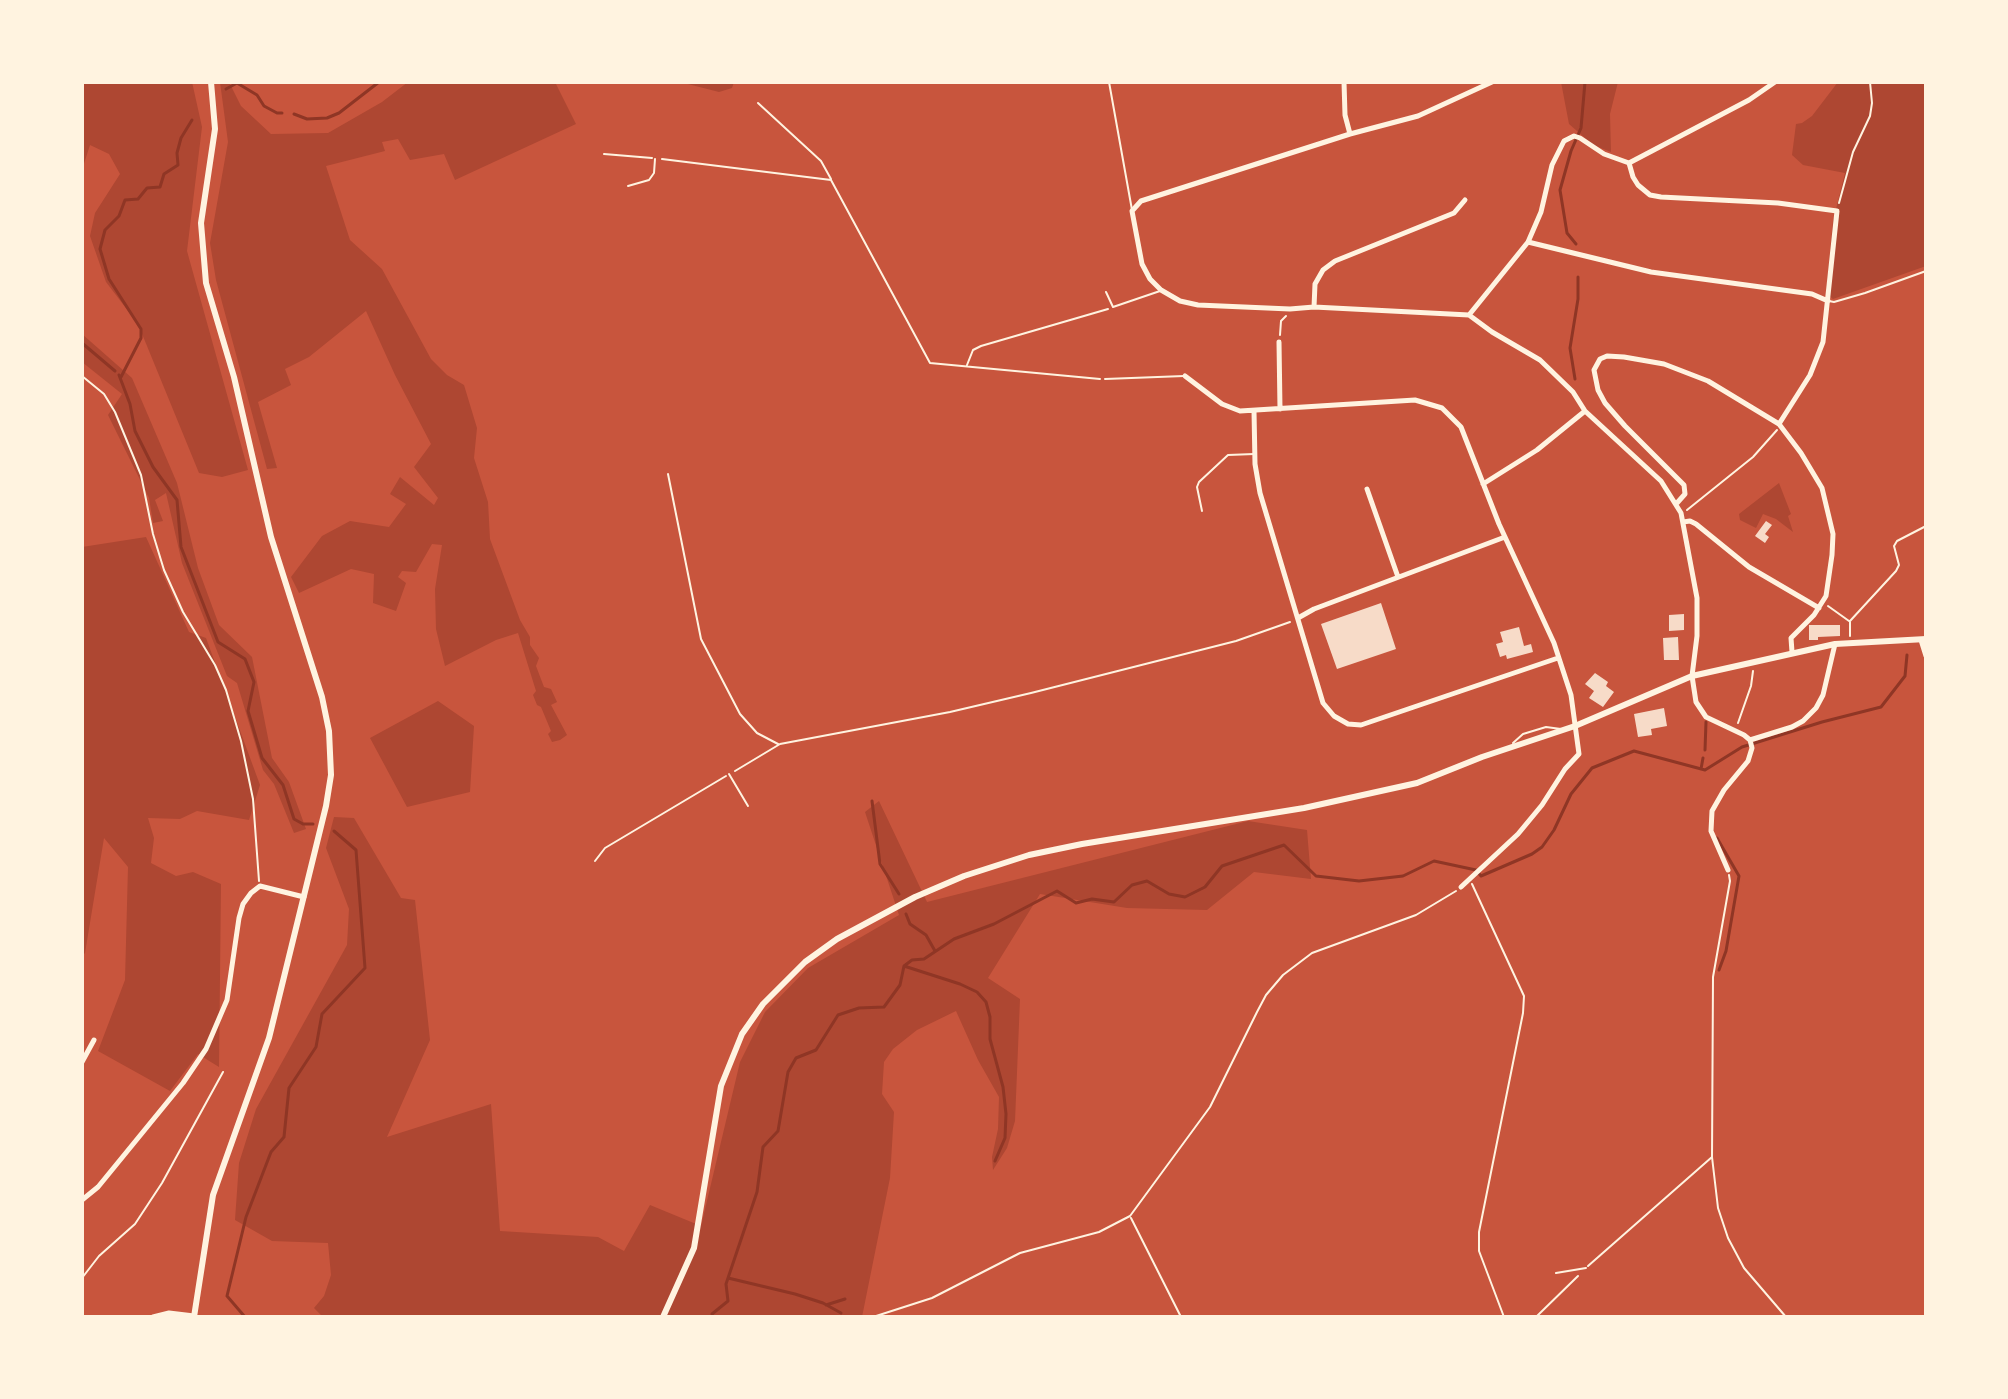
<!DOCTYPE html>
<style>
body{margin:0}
#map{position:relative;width:2008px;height:1399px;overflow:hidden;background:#c8553d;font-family:"IBM Plex Serif",serif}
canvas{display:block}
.frame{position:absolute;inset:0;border:84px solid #fff3e0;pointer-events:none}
</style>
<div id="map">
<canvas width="2008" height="1399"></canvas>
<div class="frame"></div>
</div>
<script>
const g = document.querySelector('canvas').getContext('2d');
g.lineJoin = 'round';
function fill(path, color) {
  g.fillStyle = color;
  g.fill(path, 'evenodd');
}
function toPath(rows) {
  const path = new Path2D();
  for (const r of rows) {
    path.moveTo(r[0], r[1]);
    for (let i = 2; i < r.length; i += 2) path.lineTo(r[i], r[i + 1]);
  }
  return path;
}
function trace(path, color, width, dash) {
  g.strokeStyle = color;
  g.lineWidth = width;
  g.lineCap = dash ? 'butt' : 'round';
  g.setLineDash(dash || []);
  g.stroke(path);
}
const green = toPath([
 [82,82,192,82,202,127,187,251,248,470,222,477,199,473,138,324,106,282,90,236,95,213,120,174,109,154,90,145,82,170],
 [220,82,229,82,241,106,271,134,328,133,382,102,408,82,555,82,576,124,455,180,444,154,410,160,398,139,382,142,385,151,326,166,350,240,382,269,431,359,447,375,464,385,477,428,474,458,488,502,490,539,520,620,530,637,530,645,539,658,536,666,544,687,551,689,557,702,551,705,567,735,560,740,552,742,548,734,551,731,541,707,537,705,533,695,536,691,518,633,496,640,445,666,436,629,435,589,442,545,432,544,416,572,402,571,398,577,406,583,396,611,373,603,374,574,351,569,299,593,291,577,322,536,350,521,389,527,406,504,390,494,400,477,434,505,438,498,414,467,431,444,395,375,366,311,309,357,285,369,291,385,258,402,277,468,267,469,216,280,210,243,228,142],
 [680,82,734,82,732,88,719,92],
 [1561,82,1618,82,1610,114,1611,152,1593,145,1569,124],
 [1838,82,1926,82,1926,266,1833,299,1826,293,1833,221,1845,173,1803,165,1792,155,1796,124,1802,123,1812,116],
 [82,334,132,378,177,483,198,568,219,625,252,657,272,758,289,782,306,829,294,833,274,784,263,770,237,683,227,676,182,563,166,493,155,500,163,521,153,523,149,498,108,415,122,394,82,362],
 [1779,483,1791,514,1788,516,1793,532,1776,519,1763,514,1756,528,1740,520,1739,514],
 [146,537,189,632,206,638,260,785,249,820,197,811,180,819,148,818,154,838,151,863,176,876,193,872,221,884,219,1067,198,1054,170,1091,98,1051,125,980,128,867,104,838,85,953,82,956,82,547],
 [438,701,474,726,470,792,407,807,370,738],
 [879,801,927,902,1248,821,1307,830,1311,879,1254,872,1207,910,1127,908,1040,894,988,978,1020,999,1015,1121,1007,1148,993,1170,992,1157,998,1129,999,1097,978,1060,956,1011,917,1030,893,1049,884,1062,882,1094,894,1112,890,1178,862,1317,323,1317,314,1308,324,1296,331,1275,328,1243,272,1241,235,1220,239,1163,256,1109,347,945,349,909,326,848,334,817,354,818,401,898,415,900,430,1040,387,1137,491,1104,500,1231,598,1237,624,1251,650,1205,701,1226,740,1062,765,1012,808,968,899,915,865,812]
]);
const stream = toPath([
 [226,89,237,83,257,95,264,106,277,113,282,113],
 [294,114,307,119,327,118,339,113,379,82],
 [1576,244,1567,233,1560,190,1571,151,1581,128,1585,82],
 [82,343,115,371],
 [119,375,130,404,135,431,153,467,177,500,181,547,218,642,245,659,254,682,248,711,262,758,283,785,294,819,303,824,313,824],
 [121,377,141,338,141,329,109,279,100,249,105,230,119,216,125,200,138,199,147,188,160,187,164,174,178,165,177,153,181,138,192,120],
 [1575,379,1570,348,1578,299,1578,277],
 [1705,750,1706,722],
 [1701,769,1703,758],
 [872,801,880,864,899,894],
 [1717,838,1739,876,1726,951,1719,970],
 [906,914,910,924,926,935,935,951],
 [904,966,960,984,977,992,986,1002,990,1017,990,1039,1003,1087,1006,1114,1005,1138,995,1161],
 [728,1278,795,1294,823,1303,841,1313],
 [826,1305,845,1299],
 [245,1317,227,1296,246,1217,271,1152,284,1137,289,1088,316,1047,322,1014,365,968,356,850,334,831],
 [713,1317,712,1314,728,1301,726,1284,757,1192,763,1147,778,1131,788,1072,796,1058,816,1050,838,1015,859,1008,884,1007,900,985,904,966,912,960,924,959,954,939,994,924,1057,891,1076,903,1092,899,1114,902,1132,885,1147,881,1169,894,1185,897,1205,887,1222,866,1284,845,1316,876,1359,881,1403,876,1434,861,1476,870,1481,876,1532,854,1542,847,1554,830,1571,794,1592,768,1634,751,1705,770,1742,747,1822,722,1881,707,1905,676,1907,655]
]);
const building = toPath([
 [1766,521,1772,525,1765,534,1769,537,1765,543,1755,536],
 [1381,603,1396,649,1337,669,1321,624],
 [1684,614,1684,630,1669,631,1669,615],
 [1809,625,1840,625,1840,636,1818,637,1818,640,1809,640],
 [1519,627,1524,646,1531,644,1533,652,1507,659,1506,655,1500,657,1496,644,1503,642,1500,632],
 [1678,637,1679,660,1664,660,1663,638],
 [1595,673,1608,682,1606,686,1614,692,1603,707,1589,698,1594,691,1585,684],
 [1664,708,1667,726,1651,729,1652,735,1638,737,1634,714]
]);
const path = toPath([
 [758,103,821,161,831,179],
 [604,154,652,158],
 [662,159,831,180,930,363,1100,379],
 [1839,203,1853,152,1870,116,1872,103,1870,82],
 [1280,335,1281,321,1286,316],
 [967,365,973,350,981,346,1108,309],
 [82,376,104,394,115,412,141,475,153,534,164,570,183,612,215,665,226,690,241,741,253,799,259,881],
 [668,474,701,639,740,714,757,733,778,744],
 [1687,510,1753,457,1777,430],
 [1828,606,1849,621],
 [1850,621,1896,571,1899,565,1894,546,1897,541,1926,526],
 [1850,636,1850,622],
 [1738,723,1751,686,1753,671],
 [735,771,780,744,950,712,1031,693,1236,641,1290,622],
 [595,861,605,848,726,776],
 [1729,875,1730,881,1713,977,1712,1157,1718,1208,1728,1238,1744,1268,1786,1317],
 [1472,884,1524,996,1523,1013,1479,1232,1479,1251,1504,1317],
 [1131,1218,1181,1317],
 [1588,1266,1712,1157],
 [82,1278,99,1256,135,1224,162,1183,223,1072],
 [873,1317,932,1298,1020,1253,1099,1232,1130,1216,1210,1107,1257,1012,1266,995,1283,975,1312,953,1416,915,1456,891],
 [1536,1317,1578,1276]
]);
const service = toPath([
 [1109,82,1132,210],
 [628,186,649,180,654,173,655,159],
 [1106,292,1113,307,1160,291],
 [1829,301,1834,302,1865,293,1926,271],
 [1105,379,1184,376],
 [1202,511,1197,487,1199,482,1228,455,1254,454],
 [1513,743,1523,734,1546,727,1561,729],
 [729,774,748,806],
 [1556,1273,1586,1268]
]);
const minor = toPath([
 [1344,82,1345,115,1350,134],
 [1492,82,1418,116,1350,134,1141,201,1132,211,1142,264,1150,279,1161,290,1180,301,1198,305,1290,309,1314,307,1469,315,1492,332,1540,360,1573,392,1585,411,1661,481,1681,513,1697,598,1697,636,1692,676,1696,702,1706,717,1744,735,1750,740,1752,748,1748,761,1724,790,1712,811,1711,831,1728,870],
 [1629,163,1633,177,1638,185,1650,195,1661,197,1778,203,1837,211,1823,342,1810,375,1779,424,1801,453,1822,488,1833,534,1832,555,1826,596,1814,615,1791,638,1792,652],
 [1528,242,1651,272,1812,294,1828,301],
 [1314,307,1315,284,1323,270,1335,261,1454,213,1465,200],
 [1469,315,1528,242,1541,212,1552,165,1564,141,1574,136,1580,138,1604,154,1629,163,1749,100,1775,82],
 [1279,342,1280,409],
 [1185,376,1222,404,1240,411,1415,400,1442,408,1461,427,1499,524,1554,643,1571,695,1579,754,1565,769,1542,805,1518,834,1461,887],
 [1254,411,1255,464,1260,493,1323,703,1334,716,1348,724,1361,725,1558,658],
 [1483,484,1537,450,1585,411],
 [1367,489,1398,577],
 [1677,503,1685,494,1684,485,1625,426,1605,403,1598,390,1594,370,1600,359,1607,356,1624,357,1664,364,1708,381,1779,424],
 [1683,522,1690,521,1696,524,1749,567,1819,608],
 [1298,618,1314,609,1505,537],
 [1921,640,1926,656],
 [1750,740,1792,727,1803,721,1816,708,1823,695,1835,644],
 [82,1062,94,1040],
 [82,1200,98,1187,183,1083,206,1049,227,1000,239,918,243,904,251,893,260,886,304,897],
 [153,1317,169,1313,194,1316]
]);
const tertiary = toPath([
 [663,1317,694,1248,721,1086,742,1034,763,1004,805,962,837,939,915,897,964,876,1029,855,1082,844,1304,808,1417,783,1482,757,1575,726,1692,676,1835,644,1926,639]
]);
const secondary = toPath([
 [194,1317,213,1195,269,1038,326,806,331,775,329,731,322,697,271,537,234,377,206,283,201,223,215,129,211,82]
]);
fill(green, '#ae4732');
trace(stream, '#8f3625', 3);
fill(building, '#f7dbc8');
trace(path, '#fff3e0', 2);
trace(service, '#fff3e0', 2);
trace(minor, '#fff3e0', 5);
trace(tertiary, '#fff3e0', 6);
trace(secondary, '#fff3e0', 6);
</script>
